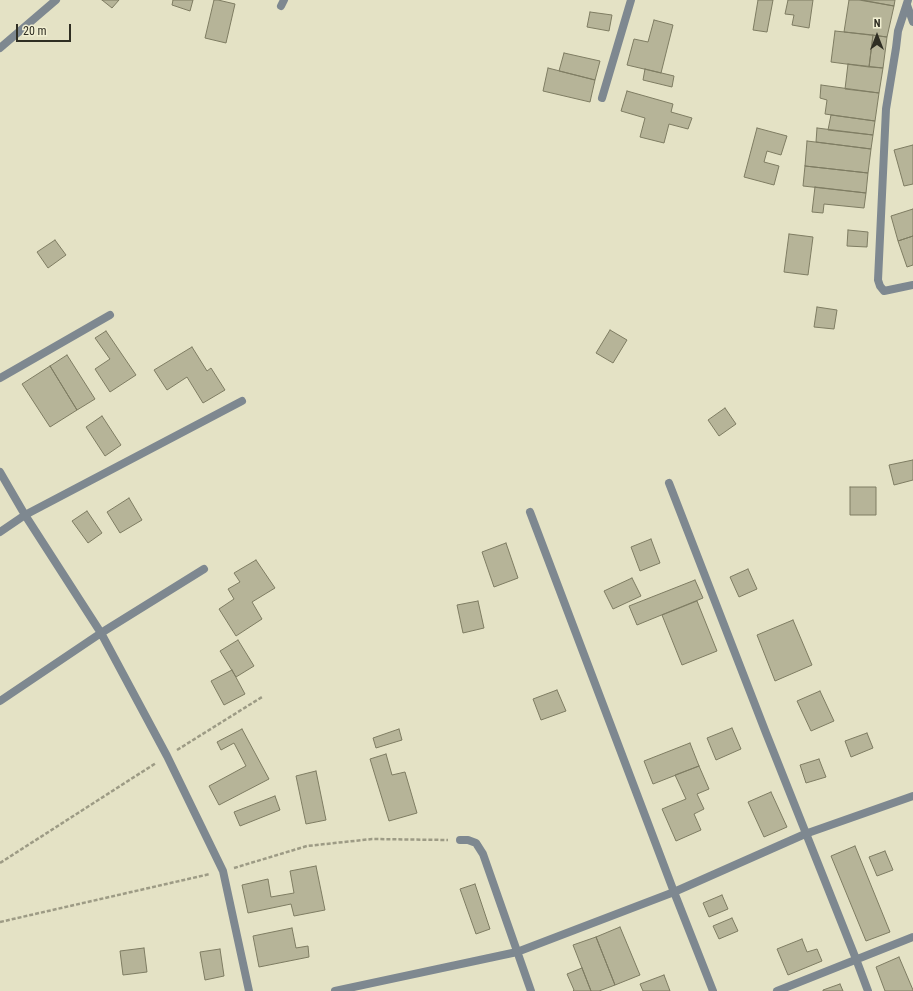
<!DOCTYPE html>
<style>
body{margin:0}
#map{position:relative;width:913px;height:991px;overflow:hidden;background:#e4e2c5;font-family:"Roboto Condensed",sans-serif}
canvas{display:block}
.north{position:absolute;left:857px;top:16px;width:40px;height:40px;-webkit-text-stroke:3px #f1efd2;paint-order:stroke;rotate:0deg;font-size:11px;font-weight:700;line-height:16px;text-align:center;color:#2f2e23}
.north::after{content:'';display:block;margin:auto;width:14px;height:18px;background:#2f2e23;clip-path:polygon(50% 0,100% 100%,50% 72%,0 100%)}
.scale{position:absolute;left:16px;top:24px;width:55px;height:18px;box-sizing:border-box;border:2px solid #2f2e23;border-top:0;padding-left:5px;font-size:12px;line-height:14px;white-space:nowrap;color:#2f2e23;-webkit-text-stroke:3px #f1efd2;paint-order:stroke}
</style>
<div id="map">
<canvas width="913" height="991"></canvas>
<div class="north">N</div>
<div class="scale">20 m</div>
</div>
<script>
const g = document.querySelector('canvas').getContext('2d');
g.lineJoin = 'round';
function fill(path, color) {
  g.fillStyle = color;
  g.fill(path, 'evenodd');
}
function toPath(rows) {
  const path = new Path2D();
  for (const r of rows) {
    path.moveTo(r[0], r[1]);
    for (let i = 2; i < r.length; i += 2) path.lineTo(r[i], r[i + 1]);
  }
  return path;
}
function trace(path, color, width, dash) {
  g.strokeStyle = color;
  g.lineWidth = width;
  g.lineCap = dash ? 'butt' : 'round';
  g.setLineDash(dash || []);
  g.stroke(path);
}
const building = toPath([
 [102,0,119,0,112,8,102,0],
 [173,0,193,0,190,11,172,5,173,0],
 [214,0,218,0,235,4,226,43,205,38,214,0],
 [758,0,773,0,767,32,753,30,758,0],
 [788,0,813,0,809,28,792,25,794,15,785,14,788,0],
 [849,0,859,0,894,6,887,37,844,32,849,0],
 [862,0,895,0,894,6,862,0],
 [590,12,612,15,609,31,587,27,590,12],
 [654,20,673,25,661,73,627,65,634,39,648,42,654,20],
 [835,31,873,35,869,67,831,62,835,31],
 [873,35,887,37,883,68,869,67,873,35],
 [564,53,600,61,595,80,559,71,564,53],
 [848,64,883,68,879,93,845,89,848,64],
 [548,68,595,80,590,102,543,91,548,68],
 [645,69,674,76,672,87,643,80,645,69],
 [821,85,879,93,875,121,825,114,827,100,820,98,821,85],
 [627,91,673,104,671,112,692,118,688,129,669,124,664,143,640,137,645,118,621,111,627,91],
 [831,115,875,121,873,135,828,130,831,115],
 [757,128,787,136,781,155,767,151,764,162,779,166,774,185,744,177,757,128],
 [817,128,873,135,871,149,816,142,817,128],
 [807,141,871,149,868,173,805,166,807,141],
 [913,145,913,184,904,186,894,150,913,145],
 [805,166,868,173,866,193,803,186,805,166],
 [815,187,866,193,864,208,824,204,823,213,812,212,815,187],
 [913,209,913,236,898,241,891,216,913,209],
 [848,230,868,232,867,247,847,246,848,230],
 [789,234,813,237,808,275,784,272,789,234],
 [913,236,913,265,907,267,898,241,913,236],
 [55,240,66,255,48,268,37,252,55,240],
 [817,307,837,310,834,329,814,327,817,307],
 [610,330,627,340,613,363,596,353,610,330],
 [106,331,136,375,110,392,95,369,110,359,95,338,106,331],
 [192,347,207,371,211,368,225,390,203,403,187,377,167,390,154,370,192,347],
 [67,355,95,399,77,410,50,366,67,355],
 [50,366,77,410,50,427,22,384,50,366],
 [725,408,736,424,719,436,708,420,725,408],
 [102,416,121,445,105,456,86,427,102,416],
 [913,460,913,480,894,485,889,465,913,460],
 [850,487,876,487,876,515,850,515,850,487],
 [129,498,142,520,120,533,107,512,129,498],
 [87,511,102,533,88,543,72,521,87,511],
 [651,539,660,563,640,571,631,547,651,539],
 [506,543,518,578,494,587,482,552,506,543],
 [256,560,275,588,252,602,262,619,236,636,219,609,234,599,228,589,240,582,234,573,256,560],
 [748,569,757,589,739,597,730,577,748,569],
 [632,578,641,596,613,609,604,591,632,578],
 [695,580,703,598,637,625,629,606,695,580],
 [478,601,484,628,463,633,457,605,478,601],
 [697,601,717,651,682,665,662,615,697,601],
 [793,620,812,665,775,681,757,635,793,620],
 [238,640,254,666,236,677,220,651,238,640],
 [232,670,245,694,224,705,211,681,232,670],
 [557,690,566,711,541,720,533,699,557,690],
 [820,691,834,721,811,731,797,701,820,691],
 [732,728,741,749,716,760,707,738,732,728],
 [242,729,269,779,219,805,209,786,246,766,234,743,221,750,217,742,242,729],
 [399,729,402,740,376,748,373,738,399,729],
 [867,733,873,748,851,757,845,741,867,733],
 [690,743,699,766,653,784,644,761,690,743],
 [386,754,392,775,405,772,417,813,389,821,370,759,386,754],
 [819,759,826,777,806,783,800,765,819,759],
 [699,766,709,789,697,794,704,809,694,814,701,830,676,841,662,809,686,799,675,775,699,766],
 [316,771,326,820,306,824,296,776,316,771],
 [771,792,787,827,764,837,748,802,771,792],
 [275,796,280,810,240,826,234,812,275,796],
 [855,846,890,932,866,941,831,856,855,846],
 [885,851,893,870,877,876,869,857,885,851],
 [316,866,325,910,294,916,291,904,248,913,242,885,268,879,271,897,294,893,290,871,316,866],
 [475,884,490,929,476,934,460,889,475,884],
 [722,895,728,909,709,917,703,903,722,895],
 [732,918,738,931,719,939,713,926,732,918],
 [620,927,640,975,615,985,596,937,620,927],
 [292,928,296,948,308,946,309,957,259,967,253,936,292,928],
 [596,937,615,985,599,991,591,991,573,945,596,937],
 [802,939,807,952,817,949,822,961,788,975,777,949,802,939],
 [144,948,147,972,123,975,120,951,144,948],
 [220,949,224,976,205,980,200,952,220,949],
 [899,957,913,990,913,991,885,991,876,967,899,957],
 [582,968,591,991,573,991,574,990,567,974,582,968],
 [664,975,670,991,643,991,640,984,664,975],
 [840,984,843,991,823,991,823,990,840,984]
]);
const path = toPath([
 [177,750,262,697],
 [0,863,156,763],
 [234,868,307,846,372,839,448,840],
 [0,922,210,874]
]);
const minor = toPath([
 [908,0,898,31,896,48,886,109,878,280,880,286,884,291,913,285],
 [907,5,913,22],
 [281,6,284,0],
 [0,48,56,0],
 [602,98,631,0],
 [0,378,110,315],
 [0,472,25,515,101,633,167,756,223,871,249,991],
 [669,483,766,733,856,959,868,991],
 [530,512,674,892,713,991],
 [0,532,25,515,242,401],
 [0,701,101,633,204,569],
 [460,840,468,840,476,843,483,854,531,991],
 [335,991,517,952,674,892,805,834,913,796],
 [777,991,913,937]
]);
fill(building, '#b6b498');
trace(building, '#7e7c62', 1);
trace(path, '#9d9b85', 2.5, [4, 2]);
trace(minor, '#7e8890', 8);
</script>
